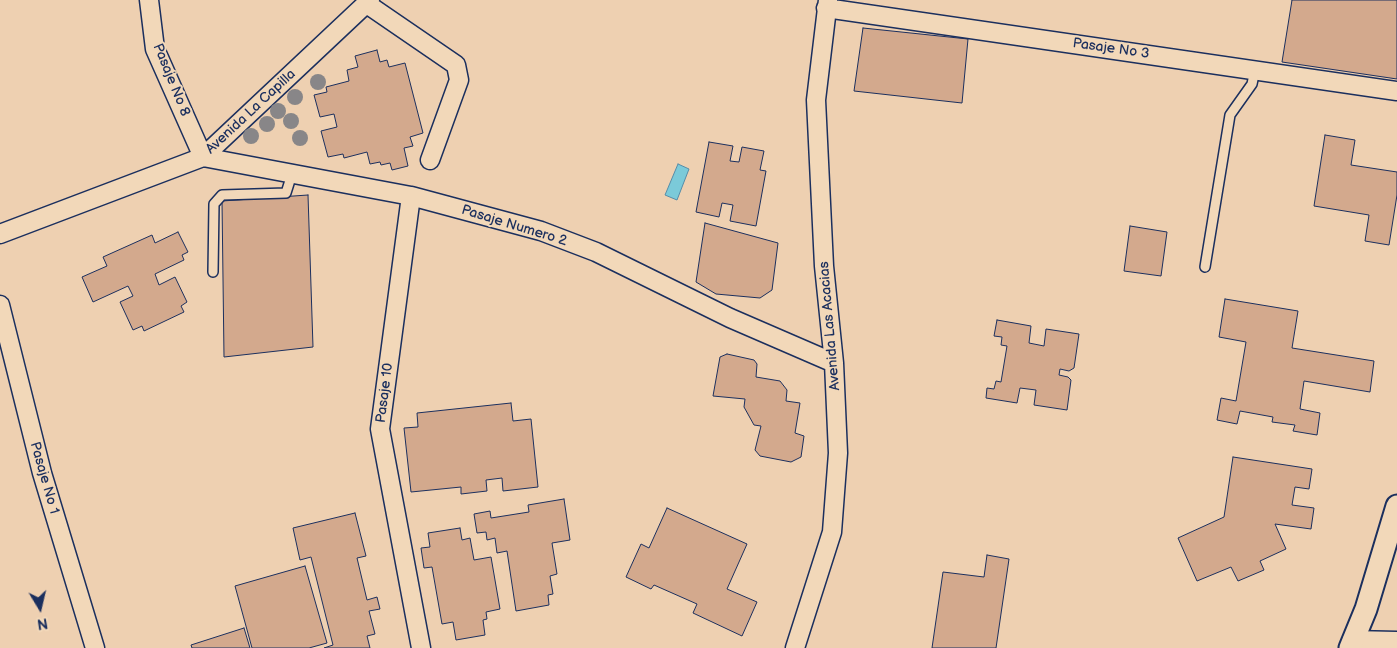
<!DOCTYPE html>
<style>
body{margin:0}
#map{position:relative;width:1397px;height:648px;overflow:hidden;background:#eed0b1;font-family:"Balsamiq Sans",sans-serif}
canvas{display:block}
.north{position:absolute;left:15px;top:583px;width:50px;height:50px;-webkit-text-stroke:4px #f2d8b9;paint-order:stroke;rotate:171deg;font-size:14px;font-weight:700;line-height:20px;text-align:center;color:#1b2f5e}
.north::after{content:'';display:block;margin:auto;width:18px;height:22px;background:#1b2f5e;clip-path:polygon(50% 0,100% 100%,50% 72%,0 100%)}
</style>
<div id="map">
<canvas width="1397" height="648"></canvas>
<div class="north">N</div>
</div>
<script>
const g = document.querySelector('canvas').getContext('2d');
g.lineJoin = 'round';
function fill(path, color) {
  g.fillStyle = color;
  g.fill(path, 'evenodd');
}
function toPath(rows) {
  const path = new Path2D();
  for (const r of rows) {
    path.moveTo(r[0], r[1]);
    for (let i = 2; i < r.length; i += 2) path.lineTo(r[i], r[i + 1]);
  }
  return path;
}
function trace(path, color, width, dash) {
  g.strokeStyle = color;
  g.lineWidth = width;
  g.lineCap = dash ? 'butt' : 'round';
  g.setLineDash(dash || []);
  g.stroke(path);
}
function label(font, color, halo, rows, align = 'center') {
  g.font = font + ' "Balsamiq Sans",sans-serif';
  g.lineWidth = 4;
  g.setLineDash([]);
  g.textBaseline = 'middle';
  g.strokeStyle = halo;
  g.fillStyle = color;
  for (const [text, x, y, turn = 0] of rows) {
    g.save();
    g.translate(x, y);
    g.rotate((+turn || 0) * Math.PI / 180);
    g.textAlign = isNaN(turn) ? turn : align;
    if (halo) g.strokeText(text, 0, 0);
    g.fillText(text, 0, 0);
    g.restore();
  }
}
const water = toPath([
 [678,164,689,169,677,200,665,195,678,164]
]);
const building = toPath([
 [1292,0,1397,0,1397,79,1282,62,1292,0],
 [863,28,968,39,962,103,854,91,863,28],
 [377,50,380,62,387,60,389,67,405,63,423,133,410,137,413,146,404,148,408,166,392,170,390,163,381,165,380,162,370,164,367,152,344,158,343,154,328,157,321,131,337,127,334,114,320,117,314,95,327,92,326,87,349,81,347,70,358,67,355,56,377,50],
 [1325,135,1355,140,1351,165,1397,172,1397,195,1389,245,1365,241,1369,215,1314,206,1325,135],
 [709,142,733,146,730,161,739,162,742,147,764,151,760,170,766,171,756,226,730,221,733,205,722,203,719,217,696,212,709,142],
 [308,195,313,347,224,357,222,201,308,195],
 [705,223,778,243,772,290,760,298,716,294,696,282,705,223],
 [1130,226,1167,232,1161,276,1124,271,1130,226],
 [178,232,188,252,182,255,184,260,155,274,159,285,175,277,187,302,181,306,184,312,144,331,142,326,133,330,120,302,133,296,128,286,93,302,82,277,107,266,103,257,152,235,155,243,178,232],
 [1225,299,1298,311,1292,348,1374,361,1370,392,1304,381,1300,409,1320,413,1317,435,1293,431,1295,425,1272,422,1273,417,1240,411,1237,424,1217,420,1221,398,1236,401,1246,342,1219,337,1225,299],
 [997,320,1031,326,1029,343,1044,346,1046,329,1079,334,1074,368,1069,371,1060,369,1059,375,1068,377,1071,380,1067,410,1034,405,1036,390,1020,388,1017,403,986,398,987,388,994,389,996,381,1001,382,1007,346,1001,345,1002,337,994,336,997,320],
 [727,354,754,360,757,364,756,377,780,381,787,390,786,401,800,403,795,433,804,436,801,457,791,462,760,456,755,450,761,426,754,425,744,407,745,399,713,396,720,357,727,354],
 [511,403,513,421,531,419,538,487,503,491,502,478,486,480,487,491,461,494,461,487,411,492,404,428,418,427,417,413,511,403],
 [1233,457,1312,469,1309,489,1295,487,1292,505,1314,508,1311,529,1275,524,1286,549,1260,561,1264,570,1238,581,1231,567,1197,581,1178,538,1224,517,1233,457],
 [564,499,570,540,552,543,557,574,550,576,553,594,548,595,549,605,516,611,507,551,497,553,495,538,487,540,486,532,477,533,474,514,490,511,491,518,529,512,528,505,564,499],
 [667,508,747,544,727,589,757,602,742,636,693,613,697,604,654,585,651,589,626,577,641,544,649,548,667,508],
 [355,513,366,556,357,558,367,600,377,597,380,609,369,611,375,634,367,636,370,648,324,648,333,645,311,557,300,560,293,528,355,513],
 [460,528,462,540,470,538,474,560,491,557,500,609,486,612,487,619,483,620,485,635,456,640,453,622,442,624,432,567,424,568,421,548,430,547,428,533,460,528],
 [987,555,1009,559,996,648,932,648,943,572,984,577,987,555],
 [305,566,327,643,309,648,252,648,235,586,305,566],
 [244,628,250,648,192,648,191,645,244,628]
]);
const service = toPath([
 [1205,267,1230,115,1252,84,1255,70],
 [213,272,214,204,222,195,286,193,292,174]
]);
const minor = toPath([
 [149,0,155,49,203,157,411,196,541,231,596,252,730,318,834,363],
 [367,4,456,65,459,80,430,160],
 [826,8,1397,91],
 [411,196,380,429,421,648],
 [0,234,203,157,370,0],
 [0,305,42,473,95,648],
 [1352,640,1397,641],
 [795,648,832,532,838,453,834,363,824,266,816,100,828,0]
]);
const tertiary = toPath([
 [1350,648,1366,609,1397,506]
]);
const trees = [
 [318,82],
 [295,97],
 [278,111],
 [291,121],
 [267,124],
 [251,136],
 [300,138]
];
const streetNames = [
 ["Pasaje No 3",1111,49,8],
 ["Pasaje No 8",171,80,68],
 ["Avenida La Capilla",251,112,-43],
 ["Pasaje Numero 2",514,226,17],
 ["Avenida Las Acacias",830,326,-95],
 ["Pasaje 10",385,393,-83],
 ["Pasaje No 1",44,478,74]
];
fill(water, '#7bcad9');
trace(water, '#558ca8', 1);
fill(building, '#d3a98d');
trace(building, '#1b2f5e', 1);
trace(service, '#1b2f5e', 12);
trace(minor, '#1b2f5e', 21);
trace(tertiary, '#1b2f5e', 25);
trace(service, '#f2d8b9', 9);
trace(minor, '#f2d8b9', 18);
trace(tertiary, '#f2d8b9', 21);
g.fillStyle = '#888688';
for (const [x, y] of trees) {
  g.beginPath();
  g.arc(x, y, 8, 0, 2 * Math.PI);
  g.fill();
}
label('14px', '#1b2f5e', '#f2d8b9', streetNames);
</script>
